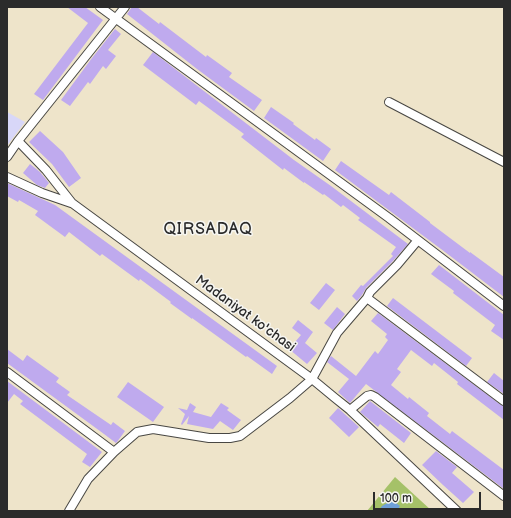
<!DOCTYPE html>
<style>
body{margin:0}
#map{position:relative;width:511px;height:518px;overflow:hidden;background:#eee4ca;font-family:"Balsamiq Sans",sans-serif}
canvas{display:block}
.frame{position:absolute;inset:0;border:8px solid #2b2b2b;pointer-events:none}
.scale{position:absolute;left:373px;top:492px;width:108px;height:18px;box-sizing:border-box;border:2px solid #2b2b2b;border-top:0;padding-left:5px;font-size:12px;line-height:14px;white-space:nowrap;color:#2b2b2b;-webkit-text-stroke:3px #f6f6f2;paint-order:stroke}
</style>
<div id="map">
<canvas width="511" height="518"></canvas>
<div class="frame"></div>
<div class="scale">100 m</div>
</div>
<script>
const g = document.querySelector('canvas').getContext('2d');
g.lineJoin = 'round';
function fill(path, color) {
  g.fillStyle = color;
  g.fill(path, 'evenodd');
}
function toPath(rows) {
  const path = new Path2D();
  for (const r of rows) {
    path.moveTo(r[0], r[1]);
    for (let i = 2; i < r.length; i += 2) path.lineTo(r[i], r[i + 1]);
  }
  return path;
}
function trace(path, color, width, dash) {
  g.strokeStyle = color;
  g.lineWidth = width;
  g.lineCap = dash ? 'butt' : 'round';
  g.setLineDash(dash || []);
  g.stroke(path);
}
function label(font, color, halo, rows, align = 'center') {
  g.font = font + ' "Balsamiq Sans",sans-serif';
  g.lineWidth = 3;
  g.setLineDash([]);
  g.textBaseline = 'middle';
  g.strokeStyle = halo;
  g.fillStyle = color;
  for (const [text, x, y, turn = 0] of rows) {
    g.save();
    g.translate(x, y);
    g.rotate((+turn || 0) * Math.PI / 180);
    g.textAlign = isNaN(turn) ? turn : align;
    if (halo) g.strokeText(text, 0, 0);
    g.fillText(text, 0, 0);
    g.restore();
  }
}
const built = toPath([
 [7,112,25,122,7,146]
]);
const green = toPath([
 [395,477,432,511,367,511]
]);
const water = toPath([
 [391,501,395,502,400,506,397,511,379,511,379,510,382,506]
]);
const building = toPath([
 [67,7,85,7,103,20,43,100,34,94,88,23],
 [132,7,137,7,159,24,160,22,206,57,207,55,232,73,229,77,262,100,254,111,197,69,127,14],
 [115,29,121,34,108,50,116,56,106,69,103,66,90,84,88,82,70,106,61,100,92,58],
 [153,52,294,160,331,186,408,244,393,261,366,288,362,295,357,301,352,296,361,285,363,286,393,256,391,254,396,247,358,220,360,218,343,205,341,207,324,194,323,195,304,182,304,183,284,168,283,170,241,137,244,134,199,101,196,105,143,65],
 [271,107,294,123,293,124,315,140,316,138,331,149,323,161,264,118],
 [40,131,63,152,81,178,69,187,52,164,29,142],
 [341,161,389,195,391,192,430,222,430,223,470,253,470,252,504,277,504,297,445,252,335,170],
 [30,164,40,172,49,183,45,188,37,185,23,173],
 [7,183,55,205,277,366,272,374,247,356,246,357,192,318,192,319,170,303,171,302,140,279,139,281,102,254,100,256,69,232,65,237,35,215,38,211,19,200,18,202,7,196],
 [439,265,504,315,504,340,491,331,495,325,453,293,454,291,431,274],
 [326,283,335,290,319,310,310,303],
 [393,298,472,358,466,366,387,306],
 [337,307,345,314,333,330,324,323],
 [378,313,501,405,504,406,504,420,457,384,458,382,434,363,432,366,411,350,397,369,401,372,391,385,408,399,409,397,429,413,427,416,450,434,452,431,504,470,504,489,366,384,350,403,338,392,349,379,327,362,331,356,356,376,375,351,378,354,388,340,385,337,387,334,371,321],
 [298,320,313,332,305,343,317,353,307,364,289,349,301,335,292,328],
 [7,349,23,361,27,355,59,378,56,382,70,392,67,395,111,425,113,422,125,431,117,442,116,443,104,434,7,363],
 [494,373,504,381,504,394,487,382],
 [7,381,102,452,90,467,82,462,87,454,20,404,23,401,14,394,7,403],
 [128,382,164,407,153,422,117,397],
 [370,401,411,433,404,443,380,424,378,427,360,412],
 [190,403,196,407,193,412,211,417,221,403,229,408,227,410,241,420,233,430,220,421,213,429,187,424,189,416,182,425,181,424,185,414,178,408,187,410],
 [338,408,359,427,349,437,329,418],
 [436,451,457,467,452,473,474,492,463,503,443,485,422,465]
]);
const minor = toPath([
 [100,7,389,218,504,306],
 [389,102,504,162],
 [18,141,46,170,72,203,312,379,335,398,350,410,457,511],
 [7,157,18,141,125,7],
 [7,177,42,193,71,203],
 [367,298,370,292,397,265,418,240],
 [7,372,114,452],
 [350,410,367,396,371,395,375,397,504,496],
 [69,511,88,479,114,452,137,432,153,429,209,438,230,438,240,436,290,398,312,379,337,333,367,298,504,401]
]);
const streetNames = [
 ["Madaniyat ko'chasi",245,314,36]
];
const quarterNames = [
 ["QIRSADAQ",208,230]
];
fill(built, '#d8d7f8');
fill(green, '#a5c168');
fill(water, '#6e9fd8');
fill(building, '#bfaaee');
trace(minor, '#484743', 10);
trace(minor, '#fff', 8);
label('14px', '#2b2b2b', '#f6f6f2', streetNames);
g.letterSpacing = '1px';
label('16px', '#2b2b2b', '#f6f6f2', quarterNames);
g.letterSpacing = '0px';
</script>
